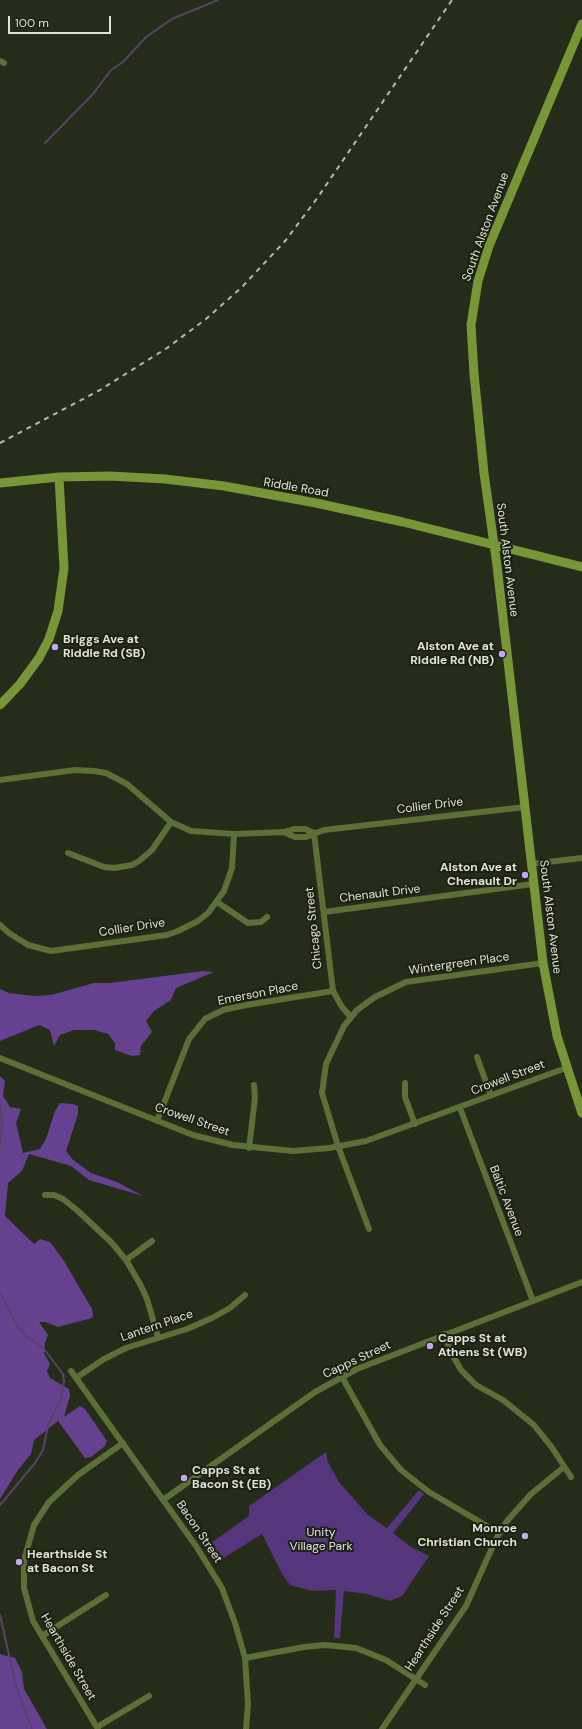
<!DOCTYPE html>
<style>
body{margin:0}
#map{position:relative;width:582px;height:1729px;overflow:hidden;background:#252c1a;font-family:"DM Sans",sans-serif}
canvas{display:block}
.scale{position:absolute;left:8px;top:16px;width:103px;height:18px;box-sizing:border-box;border:2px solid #dfe3d8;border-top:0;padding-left:5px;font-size:12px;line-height:14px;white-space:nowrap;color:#dfe3d8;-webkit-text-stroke:3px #1c2211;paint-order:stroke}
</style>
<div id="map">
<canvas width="582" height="1729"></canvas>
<div class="scale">100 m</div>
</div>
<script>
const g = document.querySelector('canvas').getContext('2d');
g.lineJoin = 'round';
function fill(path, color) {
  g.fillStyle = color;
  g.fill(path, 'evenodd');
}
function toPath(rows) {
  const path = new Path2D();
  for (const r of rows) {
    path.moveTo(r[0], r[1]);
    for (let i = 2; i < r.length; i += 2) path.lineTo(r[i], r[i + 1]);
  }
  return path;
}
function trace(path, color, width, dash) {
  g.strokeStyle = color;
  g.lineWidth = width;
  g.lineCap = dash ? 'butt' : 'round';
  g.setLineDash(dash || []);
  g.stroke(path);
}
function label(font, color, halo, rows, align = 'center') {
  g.font = font + ' "DM Sans",sans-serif';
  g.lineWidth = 4;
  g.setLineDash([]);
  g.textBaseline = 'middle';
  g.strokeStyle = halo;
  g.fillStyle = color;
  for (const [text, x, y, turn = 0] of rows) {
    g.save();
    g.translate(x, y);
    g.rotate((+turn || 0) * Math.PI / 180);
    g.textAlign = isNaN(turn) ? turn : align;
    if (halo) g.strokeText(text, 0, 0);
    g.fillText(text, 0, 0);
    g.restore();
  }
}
const green = toPath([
 [326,1452,328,1462,339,1482,368,1515,387,1528,419,1490,424,1494,393,1533,411,1547,429,1556,402,1596,390,1601,367,1594,344,1591,340,1638,334,1638,336,1590,313,1591,290,1585,282,1574,262,1534,222,1559,211,1543,249,1516,249,1506]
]);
const forest = toPath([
 [203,971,214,972,176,988,171,1000,154,1011,146,1021,152,1032,141,1046,140,1055,132,1056,115,1050,115,1043,108,1034,94,1030,74,1030,60,1035,54,1046,50,1030,39,1025,0,1041,0,989,9,993,34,996,51,995,94,983,110,983],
 [0,1076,5,1081,3,1096,10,1107,21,1109,16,1123,23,1153,40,1149,46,1139,55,1111,60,1103,73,1104,78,1106,78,1114,66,1151,72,1159,91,1173,117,1182,143,1196,89,1180,71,1166,29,1154,22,1171,8,1183,5,1216,34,1244,40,1239,50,1242,64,1261,92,1309,93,1315,92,1318,58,1327,45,1322,39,1322,48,1335,45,1343,44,1353,50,1364,47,1371,50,1378,69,1389,70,1396,64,1417,80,1406,85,1409,107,1441,105,1446,91,1457,85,1458,58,1421,34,1440,31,1454,18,1470,0,1499],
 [0,1654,15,1658,22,1672,24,1689,47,1729,0,1729]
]);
const stream = toPath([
 [45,143,93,94,111,70,123,62,146,37,172,19,218,0],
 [0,1104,2,1126,0,1145],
 [0,1293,18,1327,26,1336,44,1349,63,1374,64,1381,61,1399,48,1425,43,1450,35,1463,0,1505],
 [0,1615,16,1686,32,1729]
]);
const street = toPath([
 [0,61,4,63],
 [0,780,75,770,94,771,106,773,127,784,171,822,191,831,234,834,284,832,294,829,305,829,314,833],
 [284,832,295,837,306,837,324,830,525,807],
 [314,833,333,991,342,1007,350,1016],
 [68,853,104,867,114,868,132,865,139,861,152,850,171,822],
 [531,864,582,858],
 [217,902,248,923,261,922,267,917],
 [324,912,533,884],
 [0,925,9,933,28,945,51,951,167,935,178,931,198,921,208,913,224,891,232,868,234,834],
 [477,1057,491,1096],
 [0,1058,193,1135,233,1145,293,1151,329,1148,366,1141,566,1068],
 [405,1083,405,1097,415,1124],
 [460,1108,533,1301],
 [157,1121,189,1039,205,1019,223,1010,246,1005,333,991],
 [249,1148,255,1098,254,1085],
 [45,1195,54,1195,63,1199,78,1211,112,1243,126,1260,140,1284,147,1299,158,1337],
 [369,1229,338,1146,322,1093,326,1064,344,1026,357,1010,375,997,406,982,543,963],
 [126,1260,152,1241],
 [444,1334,452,1354,461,1370,476,1385,503,1400,534,1425,553,1449,571,1477],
 [71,1371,196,1546,222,1588,235,1623,245,1658,248,1704,246,1729],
 [342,1377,380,1445,401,1470,429,1492,499,1533],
 [76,1378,104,1359,126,1348,187,1329,212,1318,230,1308,245,1295],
 [163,1500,315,1392,357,1369,582,1282],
 [42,1636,106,1595],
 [245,1658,304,1647,325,1645,356,1648,386,1660,425,1685],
 [97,1727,149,1696],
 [98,1729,33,1621,24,1588,24,1560,34,1525,49,1502,78,1475,123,1443],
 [382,1729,466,1606,496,1539,507,1521,531,1494,564,1467]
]);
const secondary = toPath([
 [582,24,489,246,478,281,471,325,474,374,484,473,497,566,543,963,557,1036,582,1113],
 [0,483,59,477,110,476,165,479,224,486,316,503,403,522,582,567],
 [0,705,20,684,39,658,49,639,58,611,64,568,59,477]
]);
const rail = toPath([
 [0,443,100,390,167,348,206,319,242,287,286,240,318,197,452,0]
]);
const markers = [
 [55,647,4,"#c5a7f1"],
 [502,654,4,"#c5a7f1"],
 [525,875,4,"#c5a7f1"],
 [430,1346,4,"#c5a7f1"],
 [184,1478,4,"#c5a7f1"],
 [525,1536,4,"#c5a7f1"],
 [19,1562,4,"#c5a7f1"]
];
const streetNames = [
 ["South Alston Avenue",486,227,-70],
 ["Riddle Road",296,488,10],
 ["South Alston Avenue",507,560,83],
 ["Collier Drive",430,806,-7],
 ["Chenault Drive",380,894,-7],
 ["South Alston Avenue",550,917,83],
 ["Collier Drive",132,928,-9],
 ["Chicago Street",314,928,-96],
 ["Wintergreen Place",459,964,-8],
 ["Emerson Place",258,994,-11],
 ["Crowell Street",508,1078,-21],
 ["Crowell Street",192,1120,19],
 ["Baltic Avenue",506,1201,69],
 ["Lantern Place",157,1326,-19],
 ["Capps Street",357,1360,-25],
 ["Bacon Street",199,1532,56],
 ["Hearthside Street",435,1629,-57],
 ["Hearthside Street",68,1657,60]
];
const poiNames = [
 ["Briggs Ave at",63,640],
 ["Riddle Rd (SB)",63,654],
 ["Alston Ave at",494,647,"right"],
 ["Riddle Rd (NB)",494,661,"right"],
 ["Alston Ave at",517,868,"right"],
 ["Chenault Dr",517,882,"right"],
 ["Capps St at",438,1339],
 ["Athens St (WB)",438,1353],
 ["Capps St at",192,1471],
 ["Bacon St (EB)",192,1485],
 ["Monroe",517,1529,"right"],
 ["Christian Church",517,1543,"right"],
 ["Hearthside St",27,1555],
 ["at Bacon St",27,1569]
];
const parkNames = [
 ["Unity",321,1533],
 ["Village Park",321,1547]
];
fill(green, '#55357b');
fill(forest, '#65418f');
trace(stream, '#564466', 2);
trace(street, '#5b6f37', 6);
trace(secondary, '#779637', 9);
trace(rail, '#b6baae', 2, [5, 5]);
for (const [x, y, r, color] of markers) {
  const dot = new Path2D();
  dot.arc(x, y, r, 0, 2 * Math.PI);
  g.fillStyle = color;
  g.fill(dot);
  trace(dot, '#1c2211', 1.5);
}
label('12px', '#dfe3d8', '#1c2211', streetNames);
label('bold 12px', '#dfe3d8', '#1c2211', poiNames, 'left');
label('12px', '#e4dcf2', '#1c2211', parkNames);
</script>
